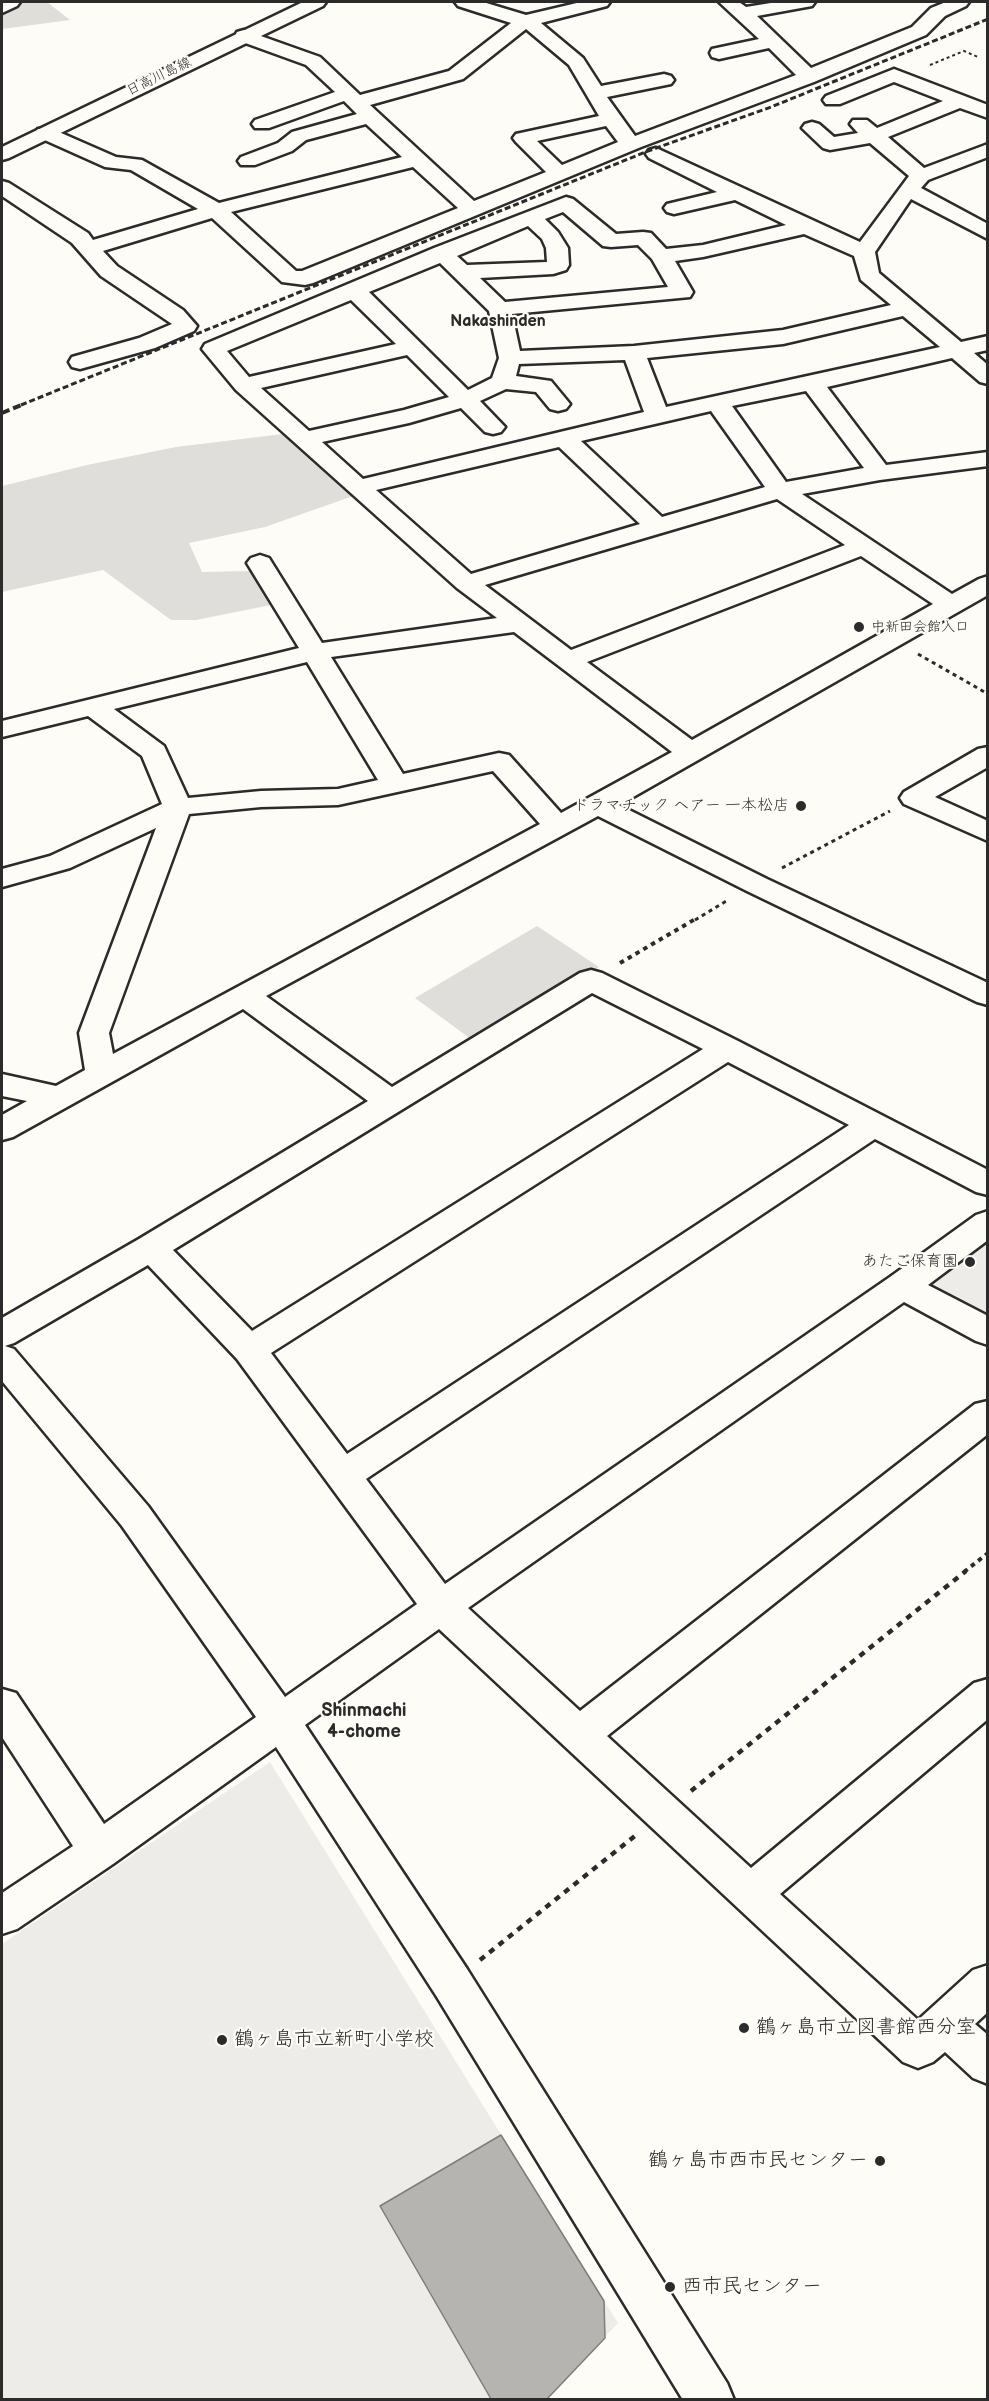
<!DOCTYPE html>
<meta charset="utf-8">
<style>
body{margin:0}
#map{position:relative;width:989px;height:2401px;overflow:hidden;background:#fdfcf7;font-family:"Balsamiq Sans",sans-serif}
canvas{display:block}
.frame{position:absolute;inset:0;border:3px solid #2b2b2b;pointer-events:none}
</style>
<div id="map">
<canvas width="989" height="2401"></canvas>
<div class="frame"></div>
</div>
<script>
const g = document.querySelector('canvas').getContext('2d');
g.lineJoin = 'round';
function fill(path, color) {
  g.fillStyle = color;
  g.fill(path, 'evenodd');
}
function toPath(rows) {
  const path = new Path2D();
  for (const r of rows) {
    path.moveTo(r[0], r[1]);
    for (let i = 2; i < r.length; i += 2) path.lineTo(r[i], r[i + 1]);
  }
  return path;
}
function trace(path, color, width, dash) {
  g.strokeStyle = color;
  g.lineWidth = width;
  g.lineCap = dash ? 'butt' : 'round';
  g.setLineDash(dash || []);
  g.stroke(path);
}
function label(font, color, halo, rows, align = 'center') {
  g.font = font + ' "Balsamiq Sans","Klee One",sans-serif';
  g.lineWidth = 4.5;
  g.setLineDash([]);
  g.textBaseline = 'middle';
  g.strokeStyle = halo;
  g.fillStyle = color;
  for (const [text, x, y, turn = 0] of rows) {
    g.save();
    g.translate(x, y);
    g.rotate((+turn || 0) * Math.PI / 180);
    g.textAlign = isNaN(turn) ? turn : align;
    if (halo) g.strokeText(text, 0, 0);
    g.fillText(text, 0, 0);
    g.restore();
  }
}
const built = toPath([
 [987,1238,987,1323,919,1286],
 [270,1762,618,2323,547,2399,2,2400,2,1944]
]);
const green = toPath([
 [17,2,47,2,70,20,2,29,2,11],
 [283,434,353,496,265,527,189,543,202,572,250,571,271,605,196,620,171,620,103,570,2,592,2,486,87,465,176,447],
 [537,926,599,967,475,1042,415,998]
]);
const water = toPath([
 [501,2135,604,2301,605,2338,547,2399,491,2399,380,2206,501,2135]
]);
const pathFar3 = toPath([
 [930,65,964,51,978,57]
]);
const pathFar2 = toPath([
 [918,654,988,694],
 [782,868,890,811],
 [695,920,728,900]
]);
const pathFar1 = toPath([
 [620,963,697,918],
 [964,1572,988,1553]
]);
const path = toPath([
 [691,1791,966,1571],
 [480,1960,636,1835]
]);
const minor = toPath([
 [2,2,20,2,17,6,2,13,2,2],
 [455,2,483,2,526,15,581,2,610,2,607,6,541,23,583,58,601,86,664,74,671,76,674,80,671,84,607,97,635,136,796,75,769,48,719,59,712,57,710,53,712,49,759,39,719,2,739,2,746,7,777,2,815,2,812,6,757,16,811,68,912,27,931,8,946,2,969,2,966,6,945,16,926,35,814,82,641,147,313,283,305,285,282,282,212,218,103,251,117,266,183,310,197,326,194,331,155,348,80,369,72,367,69,362,72,357,139,338,172,324,101,276,72,243,2,196,2,181,9,183,88,233,93,240,198,209,131,170,105,167,38,137,35,133,38,129,52,129,116,157,142,160,219,203,402,157,366,124,306,140,292,151,255,165,241,165,238,161,241,157,278,143,292,132,357,114,344,101,269,128,255,128,252,124,255,120,335,92,306,65,237,40,235,36,237,32,244,30,320,57,360,95,449,71,511,23,458,6,455,2],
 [526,29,569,65,599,116,516,134,513,138,516,142,546,172,474,201,370,105,463,79,526,29],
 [606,126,618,142,562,165,537,141,606,126],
 [413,167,458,208,302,271,296,271,231,212,413,167],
 [894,69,988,105,988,118,960,108,888,137,924,168,988,144,988,157,928,180,921,188,988,224,988,239,911,199,875,252,879,273,961,342,988,336,988,350,974,353,988,365,988,384,980,382,952,358,827,387,886,465,988,452,988,466,880,480,802,494,952,594,979,579,988,576,988,595,619,805,767,879,988,983,988,1005,977,1002,747,891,598,816,266,996,392,1087,580,973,591,970,602,973,738,1041,988,1170,988,1195,976,1192,875,1139,366,1479,445,1584,890,1277,976,1215,988,1211,988,1240,928,1285,988,1316,988,1345,976,1341,904,1302,468,1608,580,1711,975,1404,988,1401,988,1434,607,1736,751,1868,974,1683,988,1679,988,1719,780,1894,918,2020,973,1970,988,1965,988,2012,975,2024,988,2035,988,2084,973,2078,945,2052,933,2062,918,2068,903,2062,439,1629,305,1725,467,1969,727,2383,734,2400,683,2400,437,1997,276,1747,113,1864,17,1929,2,1934,2,1893,73,1846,2,1737,2,1689,16,1693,104,1824,256,1717,122,1526,2,1381,2,1318,139,1239,368,1101,243,1009,13,1137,2,1140,2,1115,27,1101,2,1096,2,1074,56,1086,85,1070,79,1033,156,828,70,868,2,887,2,869,50,856,162,804,142,756,88,716,2,737,2,721,299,648,247,563,251,558,260,555,269,558,322,643,497,618,457,588,236,390,202,349,205,344,434,248,566,197,573,199,616,234,643,232,651,233,666,249,703,245,786,225,735,200,674,214,667,212,664,208,667,204,717,192,649,158,646,154,649,150,656,148,860,242,909,176,870,143,830,150,823,148,802,128,805,124,812,122,819,124,834,137,858,133,850,124,853,120,867,120,877,128,943,101,894,82,840,104,826,104,823,100,826,96,894,69],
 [563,212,603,246,611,247,638,245,652,259,668,287,505,302,480,278,553,274,566,270,569,265,568,248,558,232,545,219,563,212],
 [528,226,542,239,546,248,547,262,467,265,457,256,528,226],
 [804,234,854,256,861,280,891,305,783,330,634,346,520,351,512,314,690,297,693,292,675,261,703,257,804,234],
 [440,263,489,311,499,358,492,378,468,390,369,292,440,263],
 [351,300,396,344,249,377,227,351,351,300],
 [903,316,940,347,666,407,647,358,783,344,903,316],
 [407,355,449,397,404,410,309,431,261,388,407,355],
 [625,360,644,412,363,479,322,442,409,423,461,408,485,432,493,434,501,432,505,427,480,401,506,389,536,392,550,409,558,411,566,409,570,404,551,381,516,376,519,364,625,360],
 [806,391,864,468,786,482,732,406,806,391],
 [711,411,765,487,662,517,581,441,711,411],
 [559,447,640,524,471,574,376,490,559,447],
 [777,499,845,545,571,650,485,585,777,499],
 [861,556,933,604,692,740,587,662,861,556],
 [514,632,559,666,672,752,561,813,509,755,499,753,403,774,331,657,514,632],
 [307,662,378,780,338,789,261,791,188,798,164,746,114,709,307,662],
 [493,771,540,824,113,1054,109,1033,189,814,261,807,338,805,493,771],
 [592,993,703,1049,252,1331,173,1250,592,993],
 [728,1062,849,1125,347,1454,271,1353,728,1062],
 [148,1265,237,1359,417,1604,285,1697,148,1506,14,1349,5,1346,14,1343,148,1265],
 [988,747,988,767,935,797,988,821,988,841,904,804,900,798,904,792,978,749,988,747]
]);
const major = toPath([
 [303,2,326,2,323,6,9,158,2,160,2,147,303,2]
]);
const railFar1 = toPath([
 [21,405,648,151,771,107,988,19]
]);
const rail = toPath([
 [2,413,24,404]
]);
const markers = [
 [859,627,6,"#2b2b2b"],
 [801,806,6,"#2b2b2b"],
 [970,1262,6,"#2b2b2b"],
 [744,2028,6,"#2b2b2b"],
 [222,2040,6,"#2b2b2b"],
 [880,2161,6,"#2b2b2b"],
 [670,2287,6,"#2b2b2b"]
];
const farStreetnames = [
 ["日高川島線",159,77,-26]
];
const farPoinames = [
 ["中新田会館入口",871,627]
];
const farQuarternames = [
 ["Nakashinden",498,322]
];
const poiNames = [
 ["ドラマチック ヘアー 一本松店",789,806],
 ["あたご保育園",958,1262]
];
const neighbourhoodNames = [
 ["Shinmachi",364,1711],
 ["4-chome",364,1732]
];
const nearPoinames = [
 ["鶴ヶ島市立図書館西分室",756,2028],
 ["鶴ヶ島市立新町小学校",234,2040],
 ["鶴ヶ島市西市民センター",868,2161,"right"],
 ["西市民センター",682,2287]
];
fill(built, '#edece8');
fill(green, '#dfdeda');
fill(water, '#b5b4b1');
trace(water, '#7e7d7b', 1.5);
trace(minor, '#2b2b2b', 5);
trace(major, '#2b2b2b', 5);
trace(pathFar3, '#2b2b2b', 2, [3, 3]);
trace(pathFar2, '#2b2b2b', 3, [4, 4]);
trace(pathFar1, '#2b2b2b', 4, [4.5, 4.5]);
trace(path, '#2b2b2b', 4.5, [6, 6]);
fill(minor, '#fdfcf7');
fill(major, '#fdfcf7');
trace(railFar1, '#2b2b2b', 3, [6, 3]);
trace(rail, '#2b2b2b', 4, [8, 4]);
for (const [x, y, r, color] of markers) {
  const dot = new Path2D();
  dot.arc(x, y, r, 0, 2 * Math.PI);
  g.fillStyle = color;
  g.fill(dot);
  trace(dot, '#fdfcf7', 2);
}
label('14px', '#2b2b2b', '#fdfcf7', farStreetnames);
label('14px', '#2b2b2b', '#fdfcf7', farPoinames, 'left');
label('bold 16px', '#2b2b2b', '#fdfcf7', farQuarternames);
label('16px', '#2b2b2b', '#fdfcf7', poiNames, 'right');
label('bold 18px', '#2b2b2b', '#fdfcf7', neighbourhoodNames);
label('20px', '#2b2b2b', '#fdfcf7', nearPoinames, 'left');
</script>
